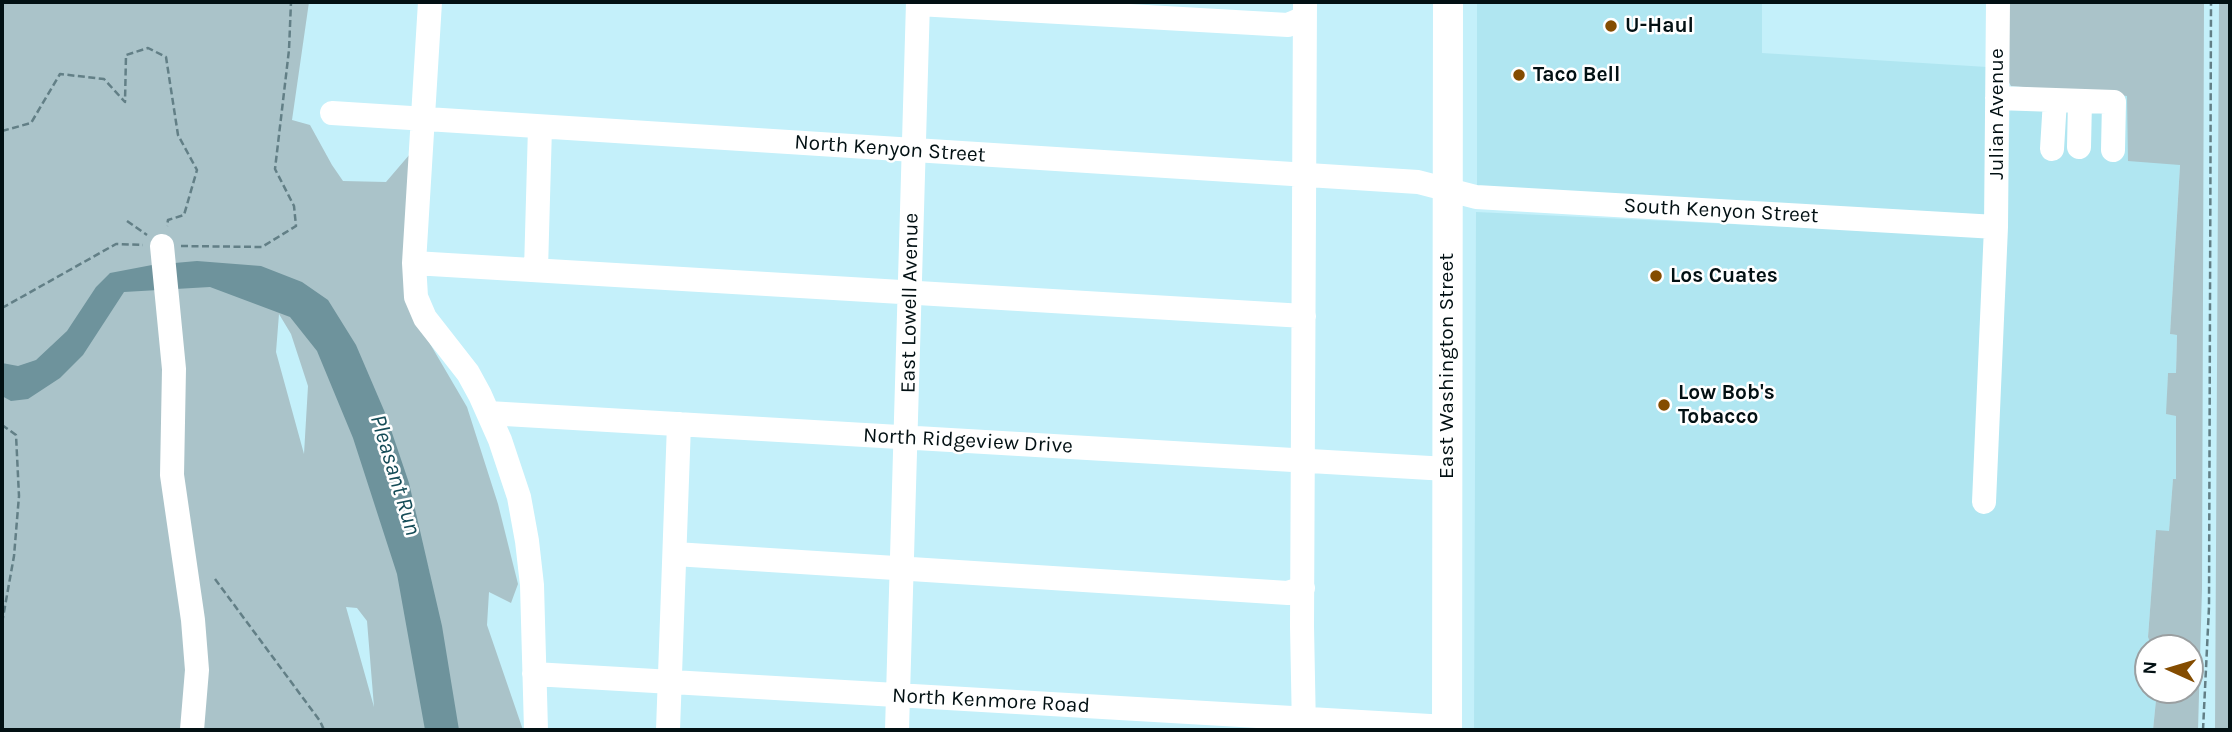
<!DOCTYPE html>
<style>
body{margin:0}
#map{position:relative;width:2232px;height:732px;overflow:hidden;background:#c4f0fa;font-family:Karla,sans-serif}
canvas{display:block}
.frame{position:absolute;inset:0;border:4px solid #021013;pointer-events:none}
.north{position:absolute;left:2134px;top:634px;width:70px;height:70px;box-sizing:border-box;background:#fff;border:2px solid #9a9fa1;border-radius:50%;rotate:274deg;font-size:19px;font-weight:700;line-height:28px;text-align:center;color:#021013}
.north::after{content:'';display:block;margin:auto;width:24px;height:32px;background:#844c00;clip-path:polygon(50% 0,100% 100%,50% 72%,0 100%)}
</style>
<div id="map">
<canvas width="2232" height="732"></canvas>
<div class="frame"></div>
<div class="north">N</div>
</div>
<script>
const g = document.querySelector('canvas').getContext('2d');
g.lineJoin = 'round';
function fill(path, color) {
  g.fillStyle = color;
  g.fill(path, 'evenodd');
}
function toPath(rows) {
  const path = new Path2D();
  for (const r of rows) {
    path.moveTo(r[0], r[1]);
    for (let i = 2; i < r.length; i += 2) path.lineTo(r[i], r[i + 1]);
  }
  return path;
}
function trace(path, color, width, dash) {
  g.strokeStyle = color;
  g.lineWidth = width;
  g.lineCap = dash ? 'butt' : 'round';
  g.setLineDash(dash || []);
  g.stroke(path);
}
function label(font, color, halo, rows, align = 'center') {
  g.font = font + ' Karla,sans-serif';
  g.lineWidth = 5;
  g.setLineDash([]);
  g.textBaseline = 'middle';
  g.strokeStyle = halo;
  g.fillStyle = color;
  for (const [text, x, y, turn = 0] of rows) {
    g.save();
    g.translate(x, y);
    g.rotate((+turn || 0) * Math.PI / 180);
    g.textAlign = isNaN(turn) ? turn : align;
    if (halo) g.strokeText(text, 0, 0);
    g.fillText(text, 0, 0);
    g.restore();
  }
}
const built = toPath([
 [1477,2,1762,2,1762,53,1987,67,1987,215,1477,186],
 [2011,86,2127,96,2129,109,2180,164,2170,334,2177,335,2176,373,2168,373,2167,414,2177,416,2176,480,2173,480,2169,531,2156,531,2148,637,2152,648,2148,648,2148,690,2157,690,2153,730,1474,730,1476,212,2006,237]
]);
const green = toPath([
 [2,2,309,2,292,120,310,125,332,165,343,181,386,182,410,154,405,301,467,407,498,504,518,584,511,603,489,592,487,625,523,730,453,730,429,571,386,415,291,313,331,366,390,524,429,730,2,730],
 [279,314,291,334,308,386,304,454,276,352],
 [346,607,357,608,367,621,374,707],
 [2009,2,2204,2,2202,589,2198,730,2153,730,2157,690,2190,690,2190,648,2152,648,2148,637,2156,530,2169,531,2173,479,2176,479,2176,416,2166,414,2168,373,2176,373,2177,335,2170,334,2180,165,2128,161,2127,96,2011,86,2007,79],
 [2219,2,2230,2,2230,730,2215,730]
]);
const water = toPath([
 [197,261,261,266,302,282,328,300,356,345,386,415,409,483,442,626,459,730,425,730,397,574,353,438,317,351,290,317,210,287,124,292,83,355,60,378,28,399,11,401,2,396,2,363,18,366,36,360,67,331,96,287,110,273,152,265]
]);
const path = toPath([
 [2,110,2,113],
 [2,131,31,123,60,74,104,79,125,102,126,55,148,48,166,57,178,135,197,170,184,215,168,220,167,226],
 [127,221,147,235],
 [181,246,262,247,296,226,294,206,275,169,289,50,291,2],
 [2,308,116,244,143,245],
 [2,425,16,435,19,496,14,556,2,623],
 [215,579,320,721,324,730],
 [2203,730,2209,607,2211,2]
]);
const minor = toPath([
 [430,2,414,263,416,297,425,318,468,373,480,395,500,440,519,497,527,541,532,585,536,730],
 [918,4,1288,25,1304,18],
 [1997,98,2114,102,2113,150],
 [332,113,1418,182,1476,197,1996,227],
 [2079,147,2080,101],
 [2052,149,2055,100],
 [162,246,174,369,172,475,193,620,197,670,192,730],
 [414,263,1304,316],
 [536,270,540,127],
 [488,413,1447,469],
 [1984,502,1996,227,1998,2],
 [675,554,1288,593,1303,588],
 [534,674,1447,727],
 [668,730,679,424],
 [897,730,918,2],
 [1304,730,1302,626,1305,2]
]);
const major = toPath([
 [1447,730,1448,2]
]);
const markers = [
 [1611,26,7,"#844c00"],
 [1519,75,7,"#844c00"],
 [1656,276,7,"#844c00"],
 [1664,405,7,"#844c00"]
];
const poiNames = [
 ["U-Haul",1625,26],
 ["Taco Bell",1533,75],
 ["Los Cuates",1670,276],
 ["Low Bob's",1678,393],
 ["Tobacco",1678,417]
];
const streetNames = [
 ["Julian Avenue",1997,114,-90],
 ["North Kenyon Street",890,149,4],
 ["South Kenyon Street",1721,211,3],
 ["East Lowell Avenue",910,303,-89],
 ["East Washington Street",1447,366,-90],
 ["North Ridgeview Drive",968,441,3],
 ["North Kenmore Road",991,701,3]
];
const waterNames = [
 ["Pleasant Run",395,475,73]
];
fill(built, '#b0e6f1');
fill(green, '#aac3c9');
fill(water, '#6e939c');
trace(path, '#627f86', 2.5, [7, 3.5]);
trace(minor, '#fff', 24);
trace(major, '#fff', 30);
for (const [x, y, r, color] of markers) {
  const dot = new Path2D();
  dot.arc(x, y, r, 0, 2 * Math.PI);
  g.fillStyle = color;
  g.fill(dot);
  trace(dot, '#fff', 2.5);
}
label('bold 21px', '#021013', '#fff', poiNames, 'left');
label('21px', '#021013', '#fff', streetNames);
label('italic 23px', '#154c57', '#fff', waterNames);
</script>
